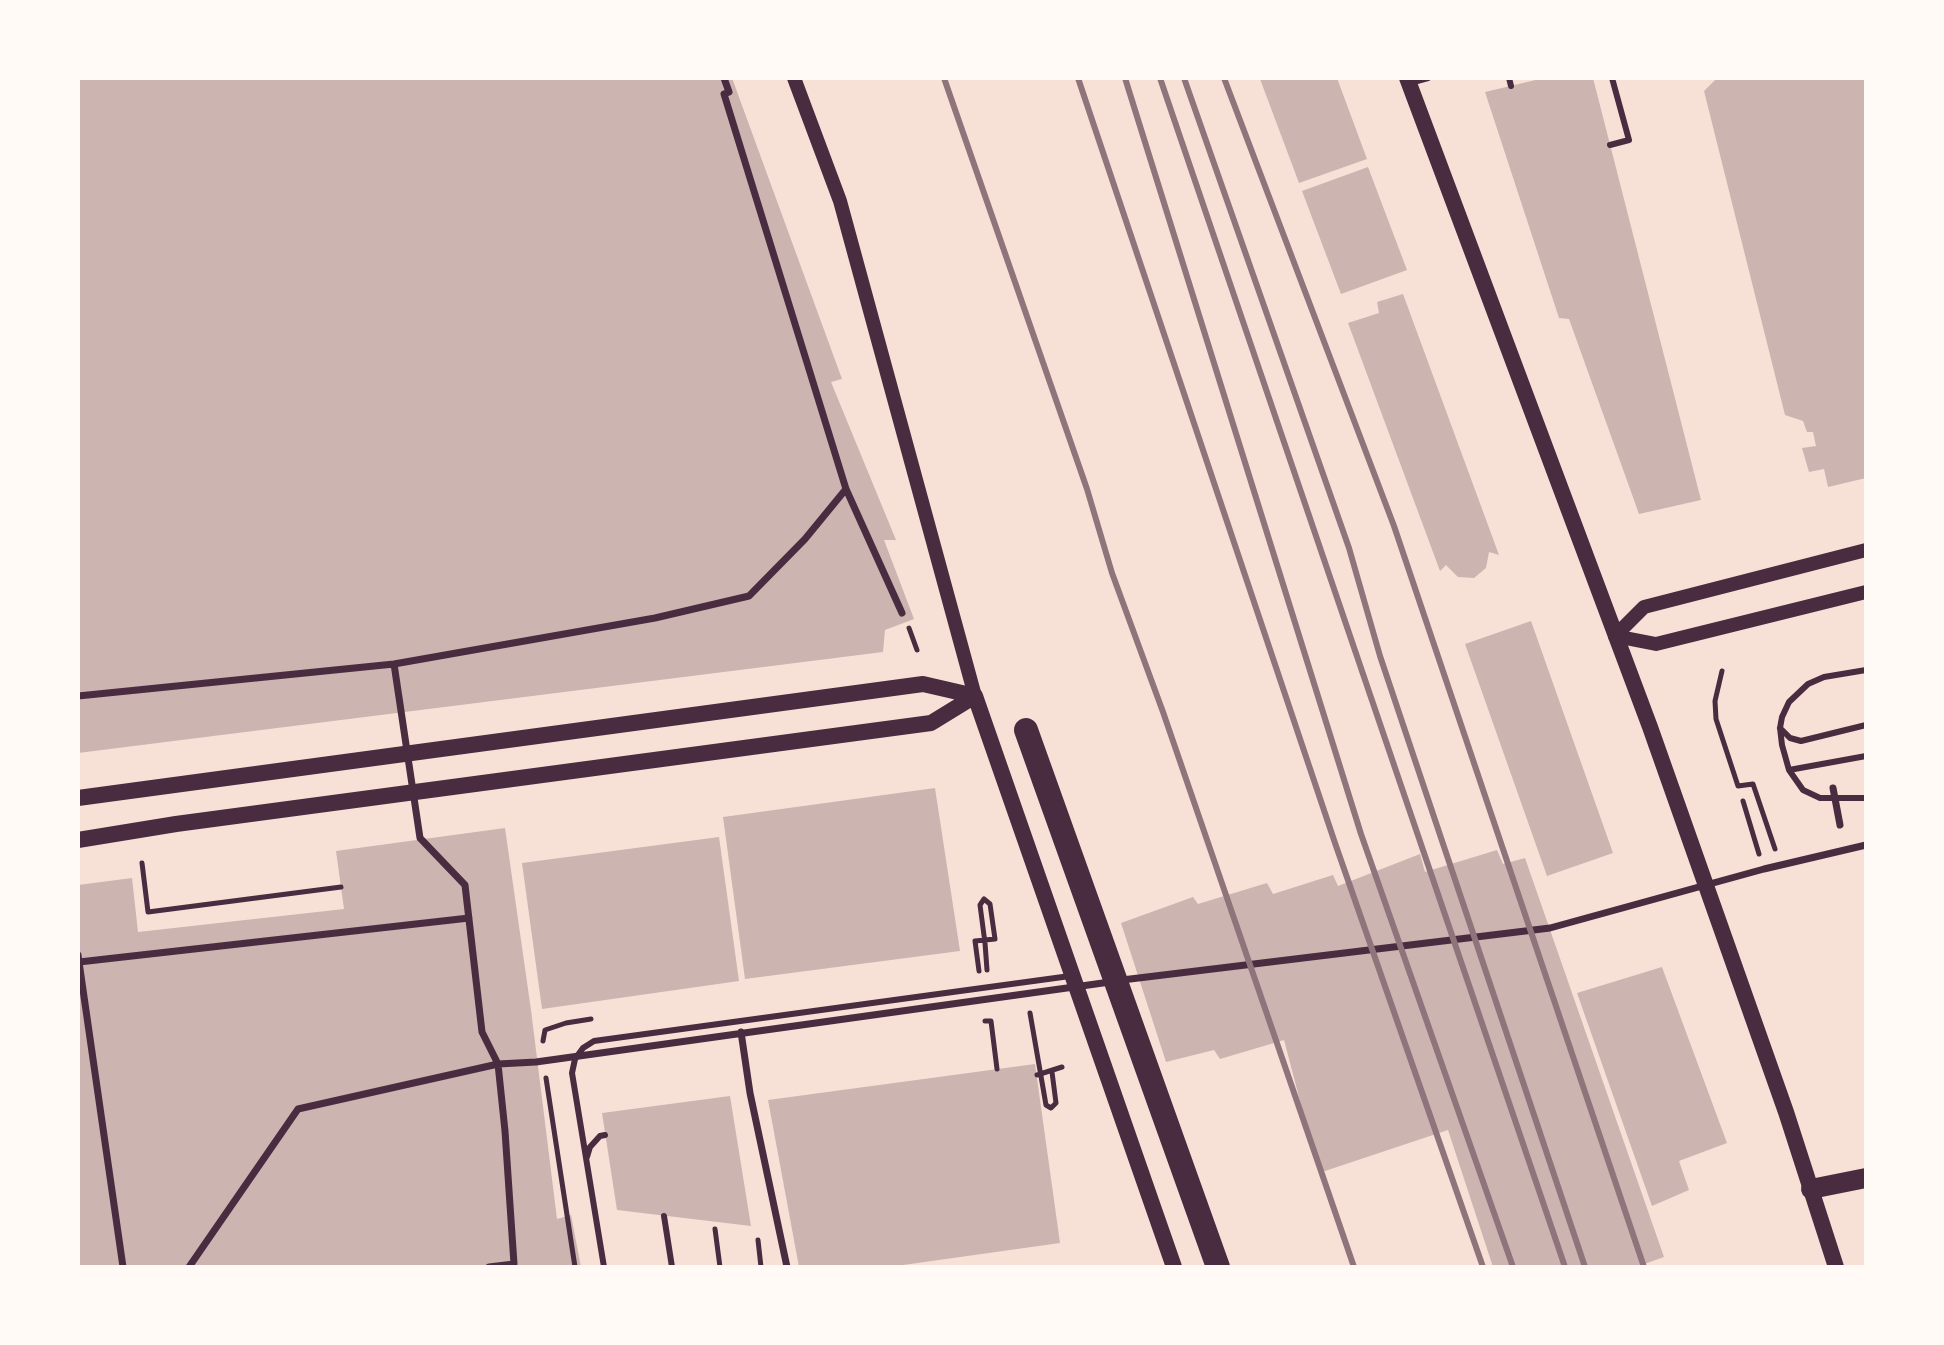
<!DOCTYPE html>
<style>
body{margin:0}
#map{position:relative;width:1944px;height:1345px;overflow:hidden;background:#f7e1d7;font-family:Raleway,sans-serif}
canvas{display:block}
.frame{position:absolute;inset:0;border:80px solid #fffaf5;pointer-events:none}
</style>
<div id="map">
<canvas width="1944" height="1345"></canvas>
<div class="frame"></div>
</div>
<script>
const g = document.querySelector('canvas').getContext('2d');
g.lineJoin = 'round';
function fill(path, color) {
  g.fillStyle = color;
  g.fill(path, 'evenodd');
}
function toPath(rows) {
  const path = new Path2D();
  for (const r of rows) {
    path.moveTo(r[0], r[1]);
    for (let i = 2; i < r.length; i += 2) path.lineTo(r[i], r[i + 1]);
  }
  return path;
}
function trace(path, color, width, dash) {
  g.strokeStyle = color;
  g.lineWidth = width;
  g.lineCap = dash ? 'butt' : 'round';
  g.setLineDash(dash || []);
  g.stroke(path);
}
const building = toPath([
 [78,78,732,78,842,379,831,382,896,540,884,540,914,619,885,630,883,652,78,753],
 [1264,78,1337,78,1367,159,1299,183,1260,79],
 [1544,78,1593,78,1701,500,1639,514,1569,319,1559,318,1485,92],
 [1717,78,1866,78,1866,478,1828,487,1824,469,1809,472,1802,448,1816,446,1813,432,1807,432,1803,421,1785,415,1704,91],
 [1368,167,1407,270,1341,294,1302,191],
 [1403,294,1499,555,1489,552,1486,568,1474,578,1458,577,1446,565,1440,571,1348,323,1379,313,1377,302],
 [1531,621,1613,853,1547,876,1465,644],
 [935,788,960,951,745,979,723,817],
 [505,828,531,1010,557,1219,571,1215,581,1267,78,1267,78,885,132,878,138,932,344,909,336,851],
 [719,837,739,981,542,1009,522,863],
 [1497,850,1503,864,1525,858,1664,1257,1636,1267,1493,1267,1448,1130,1319,1173,1284,1040,1220,1059,1214,1050,1166,1062,1121,923,1193,897,1198,904,1267,883,1273,894,1333,875,1338,886,1420,854,1425,872],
 [1662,967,1727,1143,1679,1161,1689,1190,1652,1206,1577,993],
 [1035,1064,1060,1243,889,1267,799,1267,768,1100],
 [730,1096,751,1226,617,1210,602,1113]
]);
const path = toPath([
 [909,628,917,650],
 [1722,671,1715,701,1716,719,1738,786,1753,784,1775,849],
 [1743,801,1759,854],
 [142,863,148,912,341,887],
 [979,971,975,941,995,939,990,904,984,899,980,905,985,943,987,970],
 [1030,1013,1046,1105,1051,1108,1056,1103,1052,1072],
 [985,1021,991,1021,997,1069],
 [543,1041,545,1030,566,1023,591,1019],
 [1037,1075,1062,1067],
 [546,1078,575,1267],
 [715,1229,720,1267],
 [758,1240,761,1267]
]);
const service = toPath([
 [1509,78,1511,86],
 [1410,83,1428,78],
 [1610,145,1629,140,1612,78],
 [1866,670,1824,677,1808,684,1789,702,1782,717,1780,728,1782,745,1789,770,1803,790,1820,798,1866,798],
 [1780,728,1790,738,1801,741,1866,725],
 [1789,770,1866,756],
 [587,1157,590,1147,600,1136,605,1135],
 [664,1216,672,1267],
 [604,1267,572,1073,575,1059,583,1048,594,1041,1070,976]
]);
const pedestrian = toPath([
 [724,78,729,92,724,94,846,489,902,613],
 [78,696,394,664,655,618,749,596,805,539,846,489],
 [1833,788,1840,825],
 [78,955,123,1267],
 [79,962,469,918],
 [1122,980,1550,928,1764,869,1866,845],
 [741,1032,750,1093,787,1267],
 [189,1267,298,1109,498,1064,482,1032,465,885,420,838,394,664],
 [489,1267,514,1264,505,1131,498,1064,536,1062,1110,982]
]);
const tertiary = toPath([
 [794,78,840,201,975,696],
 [1615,636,1644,607,1866,550],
 [1615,636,1656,644,1866,592]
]);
const secondary = toPath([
 [1407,78,1650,727,1786,1112,1836,1267],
 [975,696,1174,1267],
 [78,798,923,684,975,696],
 [78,840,176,824,931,723,975,696]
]);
const primary = toPath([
 [1811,1189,1866,1178]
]);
const motorway = toPath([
 [1026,730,1218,1267]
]);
const rail = toPath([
 [944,78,1087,489,1112,573,1163,712,1354,1267],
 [1078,78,1335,843,1483,1267],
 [1125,78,1361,834,1513,1267],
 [1160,78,1565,1267],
 [1184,78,1349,548,1380,656,1585,1267],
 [1224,78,1394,526,1644,1267]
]);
fill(building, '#ccb4b1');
trace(path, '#4a2c40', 5);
trace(service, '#4a2c40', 6);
trace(pedestrian, '#4a2c40', 7);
trace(tertiary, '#4a2c40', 14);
trace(secondary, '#4a2c40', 16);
trace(primary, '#4a2c40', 20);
trace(motorway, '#4a2c40', 24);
trace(rail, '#8f747c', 6);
</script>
